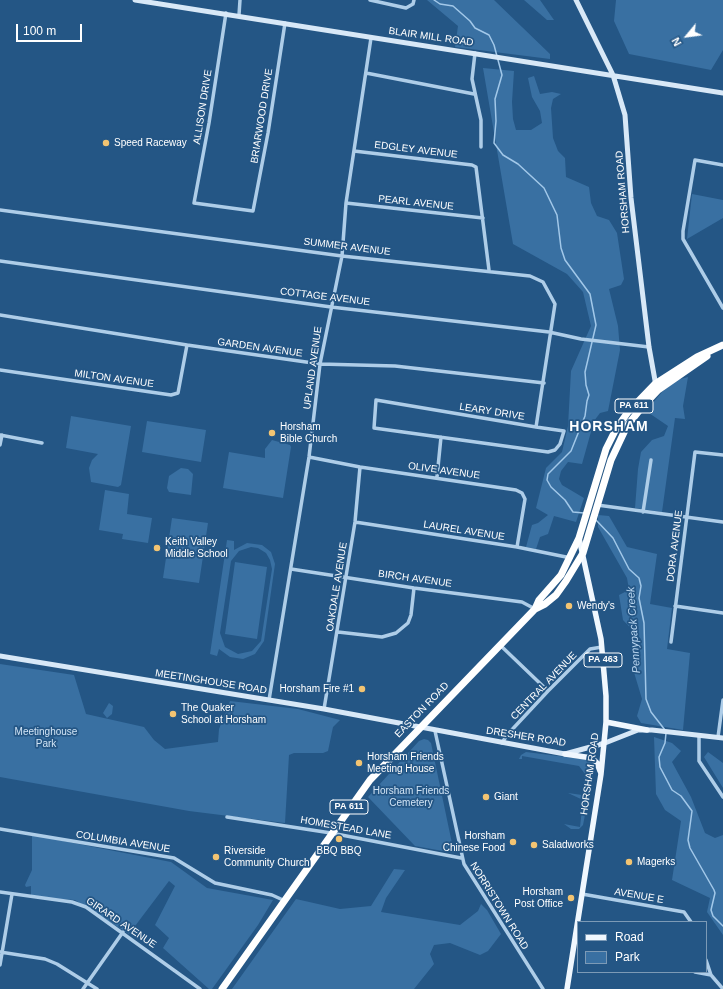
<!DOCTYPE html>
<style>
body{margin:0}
#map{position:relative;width:723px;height:989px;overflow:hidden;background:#245685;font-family:Helvetica,sans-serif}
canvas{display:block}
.legend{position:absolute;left:577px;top:921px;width:130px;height:52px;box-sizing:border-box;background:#245685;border:1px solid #7c9ab6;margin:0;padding:5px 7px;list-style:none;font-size:12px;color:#fff}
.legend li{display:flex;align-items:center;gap:8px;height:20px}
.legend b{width:20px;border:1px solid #7c9ab6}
.north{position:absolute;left:667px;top:16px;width:40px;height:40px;-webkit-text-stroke:3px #245685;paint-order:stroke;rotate:241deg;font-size:11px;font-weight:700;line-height:16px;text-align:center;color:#fff}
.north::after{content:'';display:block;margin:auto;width:14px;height:18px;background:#fff;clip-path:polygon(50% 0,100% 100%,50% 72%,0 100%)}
.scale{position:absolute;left:16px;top:24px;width:66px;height:18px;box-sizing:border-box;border:2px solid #fff;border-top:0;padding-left:5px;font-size:12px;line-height:14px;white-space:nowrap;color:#fff;-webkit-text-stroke:3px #245685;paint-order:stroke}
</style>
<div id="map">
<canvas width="723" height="989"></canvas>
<ul class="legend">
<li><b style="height:5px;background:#f0f7fe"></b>Road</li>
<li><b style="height:11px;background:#3970a2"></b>Park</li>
</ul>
<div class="north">N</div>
<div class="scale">100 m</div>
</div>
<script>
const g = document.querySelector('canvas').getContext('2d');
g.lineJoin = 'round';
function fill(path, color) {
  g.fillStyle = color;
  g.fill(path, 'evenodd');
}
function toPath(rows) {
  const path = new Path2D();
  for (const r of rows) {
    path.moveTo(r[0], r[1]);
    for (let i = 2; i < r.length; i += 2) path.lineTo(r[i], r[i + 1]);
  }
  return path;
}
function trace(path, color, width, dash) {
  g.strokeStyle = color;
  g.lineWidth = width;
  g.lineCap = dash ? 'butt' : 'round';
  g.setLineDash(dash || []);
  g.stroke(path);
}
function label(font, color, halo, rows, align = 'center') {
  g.font = font + ' Helvetica,sans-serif';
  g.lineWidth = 3.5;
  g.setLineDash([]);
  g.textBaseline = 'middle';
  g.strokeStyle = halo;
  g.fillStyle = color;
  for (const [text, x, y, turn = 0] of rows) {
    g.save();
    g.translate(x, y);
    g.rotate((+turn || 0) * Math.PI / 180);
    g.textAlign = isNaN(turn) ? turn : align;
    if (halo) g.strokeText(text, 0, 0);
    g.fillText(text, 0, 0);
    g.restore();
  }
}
const green = toPath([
 [427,0,494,0,550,54,550,59,455,47,458,26],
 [524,0,540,0,554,20,547,20],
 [616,0,723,0,723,50,711,70,629,54,614,21],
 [483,68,514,71,512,102,513,119,516,130,531,130,542,123,540,111,532,97,528,78,534,76,540,94,552,92,561,94,553,99,551,108,553,138,558,151,565,158,566,177,589,187,591,203,597,216,609,220,617,233,624,279,621,285,609,289,618,326,620,350,608,411,600,413,594,421,582,464,568,462,561,471,559,479,562,485,584,498,576,522,554,516,548,534,540,537,536,549,526,547,532,525,538,523,548,515,536,508,546,468,562,452,568,426,571,371,591,326,583,292,567,274,513,244],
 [692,194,723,200,723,218,687,239],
 [688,377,683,406,685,419,675,418,662,512,635,508,638,469,641,452,652,440,664,436,668,426,646,411,662,392,677,380],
 [71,416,131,426,121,485,118,487,91,482,89,468,92,460,98,454,66,448],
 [147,421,206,430,201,462,142,452],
 [272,440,290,445,291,447,283,498,223,488,229,452,265,458,265,449],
 [181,468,188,469,193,474,191,495,169,492,167,488,169,476],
 [105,490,129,494,127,514,152,518,148,543,122,539,123,534,99,530],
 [598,515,609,516,627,547,657,554,650,604,672,608,667,649,690,653,683,730,641,723,637,716,642,699,633,669,639,658,641,639,623,620,619,595,629,590,627,578,598,527],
 [172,518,208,523,199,583,163,578],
 [227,540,234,541,234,550,247,543,262,545,271,552,275,564,264,641,255,654,243,659,230,657,219,649,217,656,210,654],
 [251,547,258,548,266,553,270,560,272,569,261,641,252,651,238,654,225,647,220,633,231,561,239,551],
 [235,562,267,567,257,639,225,634],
 [0,664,74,675,86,714,144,727,154,740,165,749,218,742,219,729,230,701,298,709,340,720,333,727,328,751,323,753,294,753,289,755,285,823,189,811,0,777],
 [109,703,113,706,112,714,107,718,103,713],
 [654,737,672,743,681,751,672,762,691,797,705,833,715,838,723,835,723,935,707,912,710,898,672,880,681,821,665,810,656,794],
 [424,739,428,740,431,743,454,853,415,846,368,797,419,741],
 [526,752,590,760,595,764,583,825,579,829,571,829,564,824,580,827,583,800,568,793,582,795,585,774,579,766,522,756,522,759,519,759,521,755],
 [708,752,723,763,723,788,704,757],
 [32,835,171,862,207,888,273,900,258,925,212,989,209,989,163,948,169,938,155,925,175,886,169,881,129,934,75,900,31,897,31,886,26,887,25,885,32,870],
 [394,869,405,870,386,898,381,912,460,925,478,911,481,904,487,910,501,934,488,951,480,955,450,943,434,945,430,954,434,964,414,989,232,989,296,899,340,909,371,906]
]);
const stream = toPath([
 [434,0,440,4,453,6,470,21,475,28,489,35,494,45,502,75,495,99,496,121,494,143,503,155,518,164,544,188,557,215,561,248,565,260,590,294,596,325,585,372,586,385,589,395,587,401,585,416,571,451,548,474,547,480,551,487,565,500,573,512,584,513],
 [596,520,613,538,629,569,639,578,641,586,639,598,644,623,646,699,651,712,665,730],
 [666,733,665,743,659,757,660,767,672,790,681,796,692,811,688,840,690,848,714,890,715,893,711,910,713,916,723,926]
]);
const street = toPath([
 [370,0,406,8,413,4,414,0],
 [226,13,209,123,194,203,253,211,268,133,285,23],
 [239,15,240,0],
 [475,53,472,79,481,120,481,147],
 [366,73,474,94],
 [354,151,472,165,476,167,489,270],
 [723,165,695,160,683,231,683,239,723,308],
 [346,203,483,218],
 [0,210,342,256,530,276,543,282,555,304,536,427],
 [0,261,331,307,549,332,581,339,649,347],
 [0,315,187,345,320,364,395,366,544,383],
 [0,370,171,395,178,393,187,345],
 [376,400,536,427,564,431,560,444,555,450,548,452,374,428,376,400],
 [0,435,42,443],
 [0,445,2,435],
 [309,457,360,467,516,490,522,493,525,499,517,547],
 [437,477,441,437],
 [597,505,723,522],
 [643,512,651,460],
 [355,522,517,547,571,558],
 [291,569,414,588,522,602,535,609],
 [675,606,723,613],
 [338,632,382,637,396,633,408,623,411,615,414,588],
 [671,642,695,452,723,455],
 [500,645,548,691],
 [269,700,309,457,320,364,342,256,346,203,371,38],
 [324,709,355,522,360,467],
 [435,731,464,864,543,989],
 [699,735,699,761,723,797],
 [718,737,723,700],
 [502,743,507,735,548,691,590,649,602,647],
 [227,817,331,833,461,858],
 [0,829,174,858,215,883,272,895,283,900],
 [0,892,72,902,86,907,200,989],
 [582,894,684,912,691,922],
 [0,952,45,959,57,964,97,989],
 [706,960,711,975,723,989],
 [0,965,12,894],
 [695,972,711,975],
 [83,989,123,932]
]);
const secondary = toPath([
 [135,0,723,93],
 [576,0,613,75,625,115,631,198,649,347,656,386],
 [0,656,324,709,565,754,605,743,638,730,652,730,723,738]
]);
const primary = toPath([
 [606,722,647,730],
 [565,754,592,758,597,763,600,771],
 [567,989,601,774,606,722,606,696,601,639,579,538]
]);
const highway = toPath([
 [535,609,545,604,556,595,566,581,583,553,611,460,627,426,642,407,658,390,707,356],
 [222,989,370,780,535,609,539,600,561,575,579,538,606,449,616,429,628,412,655,384,697,357,723,345]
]);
const markers = [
 [106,143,4,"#f3c472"],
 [272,433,4,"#f3c472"],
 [157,548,4,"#f3c472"],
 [569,606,4,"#f3c472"],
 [362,689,4,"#f3c472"],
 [173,714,4,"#f3c472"],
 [359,763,4,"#f3c472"],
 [486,797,4,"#f3c472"],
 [339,839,4,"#f3c472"],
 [513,842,4,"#f3c472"],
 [534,845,4,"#f3c472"],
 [216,857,4,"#f3c472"],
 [629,862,4,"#f3c472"],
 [571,898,4,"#f3c472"]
];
const shields = [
 [634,406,38],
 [603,660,38],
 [349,807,38]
];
const shieldNames = [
 ["PA 611",634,406],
 ["PA 463",603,660],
 ["PA 611",349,807]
];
const streetNames = [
 ["BLAIR MILL ROAD",431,37,8],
 ["ALLISON DRIVE",203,107,-81],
 ["BRIARWOOD DRIVE",262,116,-81],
 ["EDGLEY AVENUE",416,150,7],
 ["HORSHAM ROAD",623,192,-95],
 ["PEARL AVENUE",416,203,6],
 ["SUMMER AVENUE",347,247,7],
 ["COTTAGE AVENUE",325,297,7],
 ["GARDEN AVENUE",260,348,8],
 ["UPLAND AVENUE",313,368,-82],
 ["MILTON AVENUE",114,379,8],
 ["LEARY DRIVE",492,412,9],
 ["OLIVE AVENUE",444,471,8],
 ["LAUREL AVENUE",464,531,9],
 ["DORA AVENUE",675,546,-83],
 ["BIRCH AVENUE",415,579,8],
 ["OAKDALE AVENUE",337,587,-81],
 ["MEETINGHOUSE ROAD",211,682,9],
 ["CENTRAL AVENUE",544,686,-46],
 ["EASTON ROAD",422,710,-46],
 ["DRESHER ROAD",526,737,9],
 ["HORSHAM ROAD",590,774,-82],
 ["HOMESTEAD LANE",346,828,10],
 ["COLUMBIA AVENUE",123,842,9],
 ["AVENUE E",639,896,10],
 ["NORRISTOWN ROAD",499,906,58],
 ["GIRARD AVENUE",121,923,34]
];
const poiNames = [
 ["Speed Raceway",114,143],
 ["Horsham",280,427],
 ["Bible Church",280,439],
 ["Keith Valley",165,542],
 ["Middle School",165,554],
 ["Wendy's",577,606],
 ["Horsham Fire #1",354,689,"right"],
 ["The Quaker",181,708],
 ["School at Horsham",181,720],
 ["Horsham Friends",367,757],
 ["Meeting House",367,769],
 ["Giant",494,797],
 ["Horsham",505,836,"right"],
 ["Chinese Food",505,848,"right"],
 ["Saladworks",542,845],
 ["Riverside",224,851],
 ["Community Church",224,863],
 ["BBQ BBQ",339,851,"center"],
 ["Magerks",637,862],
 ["Horsham",563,892,"right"],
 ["Post Office",563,904,"right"]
];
const parkNames = [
 ["Meetinghouse",46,732],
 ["Park",46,744],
 ["Horsham Friends",411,791],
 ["Cemetery",411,803]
];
const waterNames = [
 ["Pennypack Creek",634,630,-94]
];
const districtNames = [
 ["HORSHAM",609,427]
];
fill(green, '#3970a2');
trace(stream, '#a2c8e9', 1.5);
trace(street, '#aecde8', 3.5);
trace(secondary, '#d8e8f7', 5);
trace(primary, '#f0f7fe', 5.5);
trace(highway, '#fff', 7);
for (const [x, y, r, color] of markers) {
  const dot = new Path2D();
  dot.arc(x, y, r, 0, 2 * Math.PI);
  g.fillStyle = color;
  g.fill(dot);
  trace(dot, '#245685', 1.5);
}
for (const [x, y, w] of shields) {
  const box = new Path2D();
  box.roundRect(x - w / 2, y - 7, w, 14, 3);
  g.fillStyle = '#245685';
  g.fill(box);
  trace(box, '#fff', 1);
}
label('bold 9px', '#fff', null, shieldNames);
label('10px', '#fff', '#245685', streetNames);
label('10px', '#fff', '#245685', poiNames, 'left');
label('10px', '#d2e5f6', '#245685', parkNames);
label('italic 11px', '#bad6f0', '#245685', waterNames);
g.letterSpacing = '1px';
label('bold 14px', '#fff', '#245685', districtNames);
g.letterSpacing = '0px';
</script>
